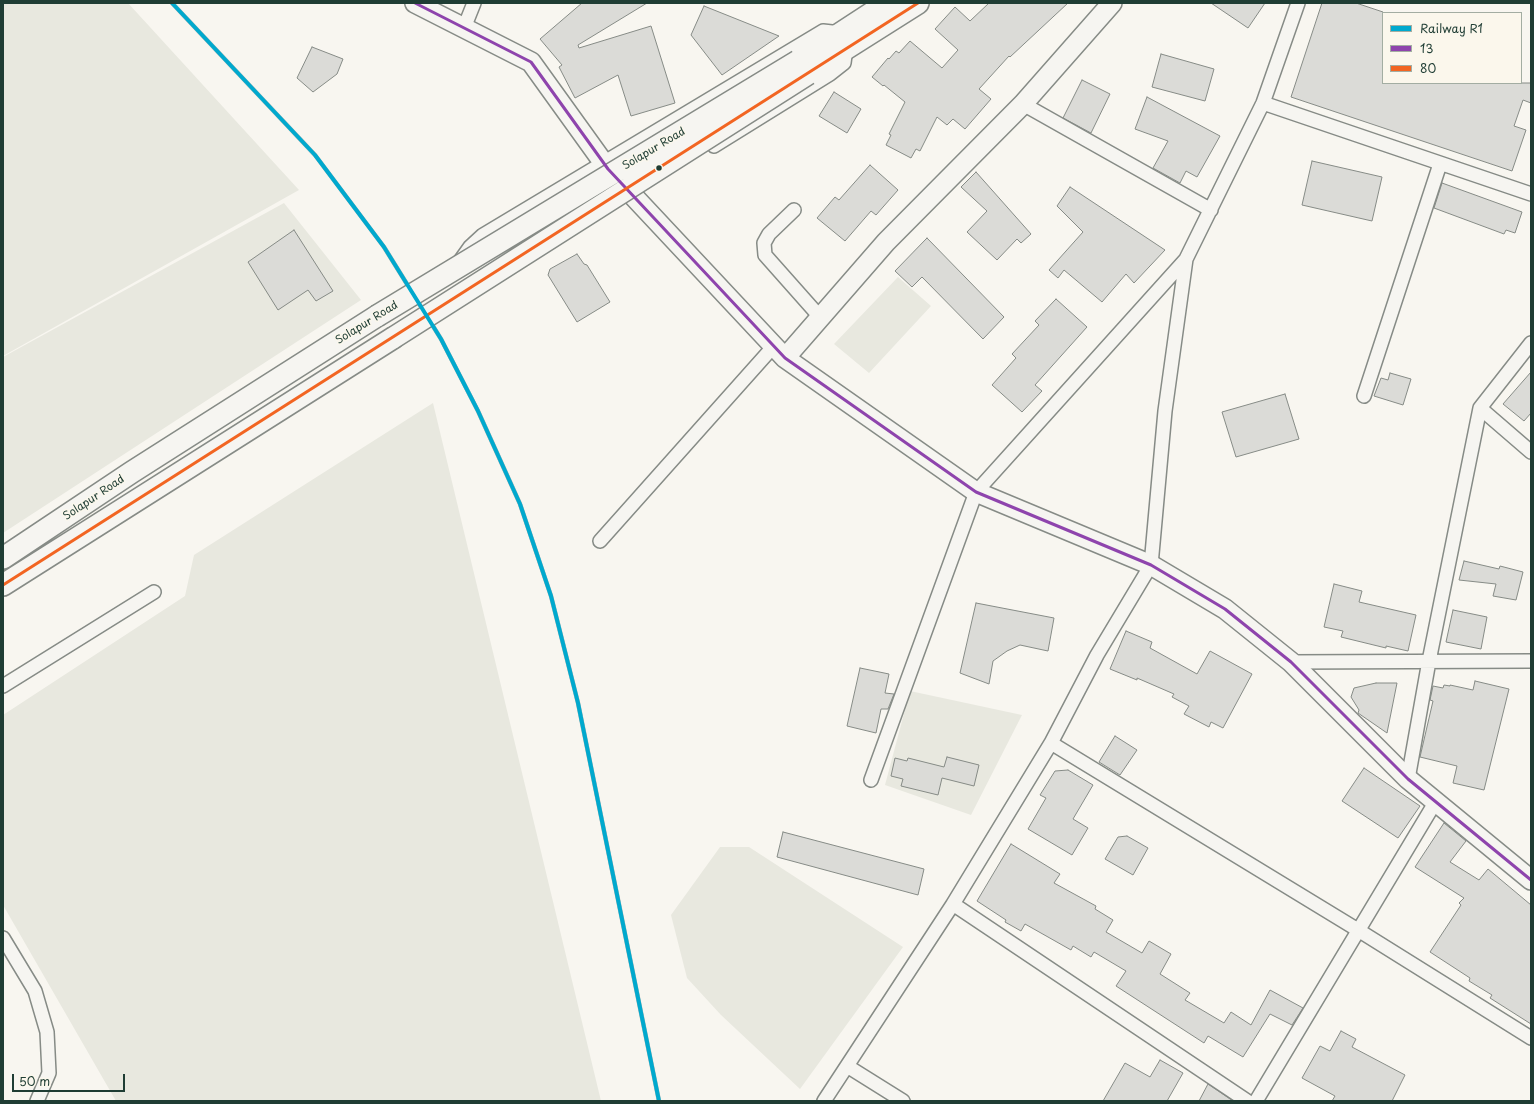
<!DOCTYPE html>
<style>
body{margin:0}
#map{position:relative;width:1534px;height:1104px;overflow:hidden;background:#f8f6f0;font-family:"Playpen Sans",sans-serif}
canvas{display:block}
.frame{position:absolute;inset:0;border:4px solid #1f3d34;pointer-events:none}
.legend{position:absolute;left:1382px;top:12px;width:140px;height:72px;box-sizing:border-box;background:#fbf7ec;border:1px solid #a3ada2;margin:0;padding:5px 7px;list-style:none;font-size:12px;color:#1f3d34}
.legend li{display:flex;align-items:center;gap:8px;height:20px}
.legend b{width:20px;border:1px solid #a3ada2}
.scale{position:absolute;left:12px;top:1074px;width:113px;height:18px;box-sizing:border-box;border:2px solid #1f3d34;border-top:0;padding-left:5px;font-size:12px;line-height:14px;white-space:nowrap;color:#1f3d34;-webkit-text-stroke:3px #fbf7ec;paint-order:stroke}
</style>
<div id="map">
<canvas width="1534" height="1104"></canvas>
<div class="frame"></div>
<ul class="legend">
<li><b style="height:5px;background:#00a9ce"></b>Railway R1</li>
<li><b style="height:5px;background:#8e44ad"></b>13</li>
<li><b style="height:5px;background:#f26522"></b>80</li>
</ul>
<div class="scale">50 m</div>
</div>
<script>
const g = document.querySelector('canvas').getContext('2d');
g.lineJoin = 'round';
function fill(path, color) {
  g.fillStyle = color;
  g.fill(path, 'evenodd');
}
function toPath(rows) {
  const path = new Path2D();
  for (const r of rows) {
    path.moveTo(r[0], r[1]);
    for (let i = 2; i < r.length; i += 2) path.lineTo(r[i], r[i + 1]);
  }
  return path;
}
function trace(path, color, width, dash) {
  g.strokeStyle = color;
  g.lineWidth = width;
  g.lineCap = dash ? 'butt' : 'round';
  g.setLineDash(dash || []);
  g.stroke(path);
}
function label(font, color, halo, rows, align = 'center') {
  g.font = font + ' "Playpen Sans",sans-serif';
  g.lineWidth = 3;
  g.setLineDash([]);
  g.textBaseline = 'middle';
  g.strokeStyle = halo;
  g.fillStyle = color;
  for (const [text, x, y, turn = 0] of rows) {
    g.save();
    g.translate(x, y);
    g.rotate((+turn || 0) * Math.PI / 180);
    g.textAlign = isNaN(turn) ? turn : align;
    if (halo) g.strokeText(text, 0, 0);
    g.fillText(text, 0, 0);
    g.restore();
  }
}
const built = toPath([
 [3,3,128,3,299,190,3,356],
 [284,203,361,300,3,533,3,357],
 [898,277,931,306,869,373,834,344],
 [433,403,601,1101,116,1101,3,905,3,715,185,596,194,555],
 [910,691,1022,715,971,815,885,785],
 [720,847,749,847,903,947,800,1089,721,1015,687,978,671,915]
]);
const building = toPath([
 [582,3,647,3,578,45,579,48,651,26,675,103,631,116,618,75,575,98,559,67,562,65,540,39,582,3],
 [989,3,1068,3,1010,57,1009,56,979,89,991,99,965,129,953,119,947,125,937,117,920,151,916,149,911,158,886,145,891,135,889,134,905,102,884,85,883,86,872,77,888,58,889,59,896,51,899,53,910,41,942,68,958,50,935,29,955,7,970,21,989,3],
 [1211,3,1265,3,1248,28,1211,3],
 [1322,3,1356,3,1383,12,1383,83,1531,83,1531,103,1523,100,1514,126,1526,130,1512,171,1291,97,1322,3],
 [704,6,779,36,722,75,691,35,704,6],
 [312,47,343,59,337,74,313,92,297,78,312,47],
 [1161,54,1214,69,1205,101,1152,87,1161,54],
 [1082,80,1110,94,1091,133,1063,118,1082,80],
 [834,92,861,109,847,133,819,116,834,92],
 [1147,97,1220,136,1197,177,1186,171,1180,183,1153,168,1168,141,1135,129,1147,97],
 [1312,161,1382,177,1372,221,1302,205,1312,161],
 [870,165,898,190,876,215,871,211,845,241,817,218,835,197,839,200,870,165],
 [976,172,1031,234,1021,243,1017,239,997,260,967,232,987,211,961,187,976,172],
 [1442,183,1522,212,1515,233,1506,230,1504,234,1434,208,1442,183],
 [1070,187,1165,250,1134,283,1126,274,1102,302,1064,270,1058,278,1049,270,1083,232,1057,206,1070,187],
 [294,230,333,291,316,301,308,290,278,310,248,262,294,230],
 [927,238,1004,317,983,339,922,277,912,287,895,271,927,238],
 [577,254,584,264,587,265,610,302,577,322,548,275,550,269,577,254],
 [1056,299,1087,327,1035,385,1042,391,1022,412,992,385,1016,358,1012,354,1039,325,1035,321,1056,299],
 [1531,372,1531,413,1524,421,1503,404,1531,372],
 [1390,373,1411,379,1403,405,1374,396,1381,378,1388,380,1390,373],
 [1285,394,1299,439,1236,457,1222,412,1285,394],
 [1464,561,1499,569,1500,566,1523,572,1516,600,1493,596,1496,584,1459,580,1464,561],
 [1334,584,1362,591,1359,602,1416,615,1408,651,1386,646,1386,648,1341,637,1343,631,1324,627,1334,584],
 [976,603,1054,618,1048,651,1020,645,1007,651,993,661,989,684,960,673,976,603],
 [1453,610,1487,617,1481,649,1446,642,1453,610],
 [1126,631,1152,642,1150,648,1197,674,1210,651,1252,674,1223,728,1211,722,1209,727,1184,714,1189,706,1172,697,1174,694,1137,678,1137,680,1110,669,1126,631],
 [860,668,889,674,885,693,894,694,888,709,881,709,876,733,847,726,860,668],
 [1475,681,1509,689,1484,790,1453,783,1457,766,1420,757,1433,701,1430,700,1433,686,1443,688,1444,685,1450,686,1450,685,1473,690,1475,681],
 [1376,683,1397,683,1387,733,1358,713,1359,710,1351,697,1354,688,1376,683],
 [1115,736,1137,750,1120,775,1099,762,1115,736],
 [947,757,979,765,974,786,942,778,938,795,901,786,903,779,891,776,895,758,907,761,908,758,944,767,947,757],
 [1364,768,1420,806,1398,838,1342,801,1364,768],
 [1068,770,1093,785,1073,819,1088,828,1072,855,1028,829,1046,798,1040,795,1055,771,1068,770],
 [1444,823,1466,841,1450,862,1479,880,1488,869,1531,905,1531,1024,1490,998,1492,995,1469,981,1470,978,1430,952,1461,905,1459,903,1464,898,1415,867,1444,823],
 [783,832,924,869,918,895,777,857,783,832],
 [1127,836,1148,848,1133,875,1105,859,1118,837,1127,836],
 [1011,844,1060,874,1054,883,1096,906,1095,909,1113,920,1106,932,1142,953,1149,941,1171,954,1160,974,1190,993,1185,1000,1224,1023,1231,1012,1251,1025,1270,990,1303,1008,1292,1025,1270,1014,1243,1057,1208,1036,1204,1043,1116,986,1126,971,1094,952,1091,957,1073,946,1071,950,1025,924,1021,931,1005,922,1006,920,977,901,1011,844],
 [1341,1031,1356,1039,1352,1047,1405,1075,1392,1101,1332,1101,1335,1096,1302,1078,1320,1046,1330,1051,1341,1031],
 [1160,1060,1183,1073,1167,1101,1103,1101,1125,1063,1150,1077,1160,1060],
 [1208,1084,1233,1101,1199,1101,1208,1084]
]);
const street = toPath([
 [464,28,474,3],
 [1263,103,1531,194],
 [1023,104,1211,210],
 [714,146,830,74,844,63,846,48],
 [794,210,769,234,764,243,765,255,820,317],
 [1186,259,1165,411,1151,565,1097,655,1051,743,953,904,1247,1101],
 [460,261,470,247,483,235,823,31,841,33],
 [1364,396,1440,164],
 [1480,408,1531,452],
 [600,541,773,347],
 [1291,662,1531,661],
 [3,686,154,592],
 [1051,743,1358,930,1531,1038],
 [1408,779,1429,661,1480,408,1531,343],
 [871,780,976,492,1186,259,1263,103,1298,3],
 [3,938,35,991,47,1032,49,1073,37,1101],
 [847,1066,903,1101],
 [824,1101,953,904],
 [1256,1101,1436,801]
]);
const secondary = toPath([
 [415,3,531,62,608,169,785,358,976,492,1151,565,1225,609,1291,662,1408,779,1531,880],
 [785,358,886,242,1023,104,1112,3]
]);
const primary = toPath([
 [798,61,887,3],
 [808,74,831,58,918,3],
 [3,558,132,472,377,316],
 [3,585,393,338]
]);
const rail = toPath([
 [172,3,315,155,384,247,441,339,478,411,520,504,551,596,578,703,659,1101]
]);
const primaryBridge = toPath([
 [377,316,798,61],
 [393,338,808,74]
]);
const bus1 = toPath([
 [415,3,531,62,608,169,785,358,976,492,1151,565,1225,609,1291,662,1408,779,1531,880]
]);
const bus2 = toPath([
 [3,585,918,3]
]);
const rail1 = toPath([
 [172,3,315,155,384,247,441,339,478,411,520,504,551,596,578,703,659,1101]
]);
const markers = [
 [659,168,3.5,"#1f3d34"]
];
const streetNames = [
 ["Solapur Road",654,149,-31],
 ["Solapur Road",367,323,-32],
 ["Solapur Road",94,498,-34]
];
fill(built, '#e8e8df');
fill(building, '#dbdbd7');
trace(building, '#868b86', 1);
trace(street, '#868b86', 16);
trace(secondary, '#868b86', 22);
trace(primary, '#868b86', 24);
trace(street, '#f6f5f1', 13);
trace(secondary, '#f6f5f1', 19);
trace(primary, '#f6f5f1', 21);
trace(rail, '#b2b5b1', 4.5);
trace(rail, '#fbf7ec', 3, [9]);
trace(primaryBridge, '#868b86', 24, []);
trace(primaryBridge, '#f6f5f1', 21);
trace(bus1, '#8e44ad', 3);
trace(bus2, '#f26522', 3);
trace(rail1, '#00a9ce', 4);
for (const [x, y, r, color] of markers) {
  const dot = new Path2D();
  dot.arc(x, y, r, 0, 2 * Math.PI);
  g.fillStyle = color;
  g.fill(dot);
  trace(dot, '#fbf7ec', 1.5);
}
label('11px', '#1f3d34', '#fbf7ec', streetNames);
</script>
